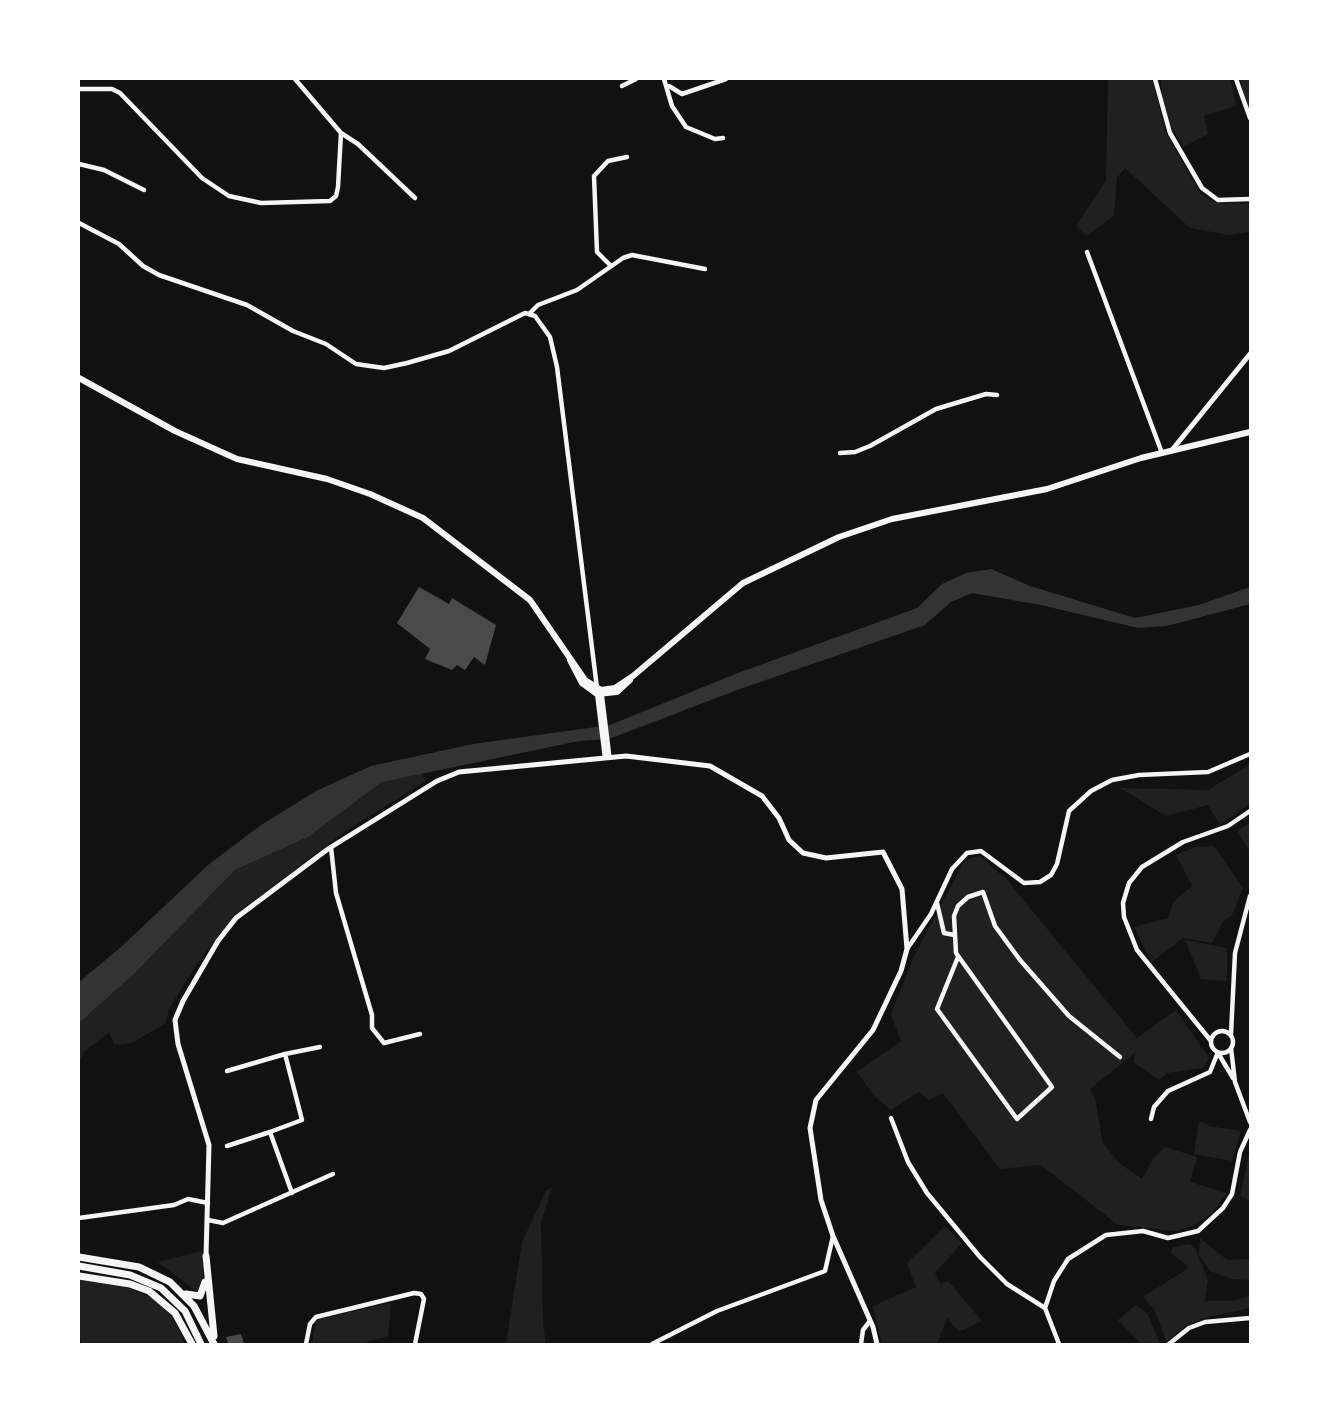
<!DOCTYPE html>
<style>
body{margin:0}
#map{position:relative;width:1329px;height:1423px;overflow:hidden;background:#111;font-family:"Roboto Condensed",sans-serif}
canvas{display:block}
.frame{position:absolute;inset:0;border:80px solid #fff;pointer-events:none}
</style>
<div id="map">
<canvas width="1329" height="1423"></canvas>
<div class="frame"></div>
</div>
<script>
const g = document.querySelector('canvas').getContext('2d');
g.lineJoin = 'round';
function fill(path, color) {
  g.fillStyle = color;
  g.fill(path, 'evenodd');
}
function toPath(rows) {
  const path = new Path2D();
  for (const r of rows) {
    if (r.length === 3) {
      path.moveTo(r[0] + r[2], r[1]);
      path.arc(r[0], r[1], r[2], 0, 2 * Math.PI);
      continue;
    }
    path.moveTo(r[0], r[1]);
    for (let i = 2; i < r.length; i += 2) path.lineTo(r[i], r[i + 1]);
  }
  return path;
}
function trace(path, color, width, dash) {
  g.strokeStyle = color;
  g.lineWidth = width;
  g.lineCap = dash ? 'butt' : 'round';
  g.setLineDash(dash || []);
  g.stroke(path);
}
const green = toPath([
 [1108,79,1152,79,1167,135,1201,194,1214,202,1250,204,1250,232,1229,235,1190,228,1125,168,1117,178,1114,216,1086,236,1076,226,1106,180],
 [1161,79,1230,79,1236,106,1204,116,1208,134,1184,147,1173,131,1162,96],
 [1240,79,1250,79,1250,114,1248,112],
 [1250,764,1250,804,1220,825,1208,805,1166,816,1120,788,1208,790],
 [421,773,426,781,344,832,235,915,196,965,169,1009,166,1023,132,1043,115,1045,109,1032,84,1052,79,1062,79,1023,134,974,235,870,308,837,382,782],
 [1250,823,1250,852,1237,831],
 [1214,846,1243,888,1232,915,1223,922,1212,943,1183,938,1152,962,1134,927,1168,918,1173,902,1192,886,1176,855,1195,847],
 [980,856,1007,880,1137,1038,1176,1010,1209,1058,1203,1068,1167,1073,1159,1080,1133,1062,1136,1052,1090,1089,1095,1098,1103,1143,1119,1163,1142,1179,1154,1157,1165,1147,1197,1157,1190,1182,1227,1193,1211,1214,1192,1226,1176,1231,1118,1225,1041,1165,1000,1169,943,1093,928,1100,919,1092,891,1110,874,1096,857,1072,901,1041,891,1014,914,956,965,860],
 [1185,940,1227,948,1227,981,1201,979],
 [1199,1121,1209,1126,1241,1131,1232,1161,1194,1154],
 [1250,1150,1250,1201,1240,1196],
 [552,1187,541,1222,543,1324,546,1344,506,1344,522,1242,546,1191],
 [945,1226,962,1243,935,1273,941,1284,948,1281,982,1321,959,1332,947,1318,937,1344,882,1344,873,1306,916,1287,907,1263],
 [1200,1238,1227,1260,1250,1259,1250,1280,1232,1279,1210,1271,1199,1255],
 [1190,1244,1196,1250,1208,1280,1205,1301,1231,1301,1250,1296,1250,1308,1203,1318,1183,1328,1166,1342,1155,1310,1143,1297,1184,1271,1188,1266,1171,1253,1173,1247],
 [202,1251,203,1277,202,1286,196,1291,158,1262],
 [79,1278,129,1288,151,1297,166,1309,177,1325,185,1344,82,1344,79,1336],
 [391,1303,388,1336,360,1344,312,1344,316,1322,320,1319],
 [1136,1305,1148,1314,1160,1344,1141,1344,1118,1320]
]);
const water = toPath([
 [991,569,1030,586,1135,618,1199,605,1250,587,1250,604,1167,626,1138,628,1041,605,972,593,951,602,925,625,740,689,609,739,579,741,382,782,308,837,235,870,134,974,79,1023,79,982,121,947,208,865,261,825,316,791,371,766,473,744,610,725,738,673,917,608,942,584,966,573]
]);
const building = toPath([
 [419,587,449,604,452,598,496,625,485,665,474,657,465,670,457,665,452,670,425,659,430,649,397,623],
 [241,1334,244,1344,228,1344,226,1337]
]);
const minor = toPath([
 [664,79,672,106,686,127,715,139,723,138],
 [1155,79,1170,133,1202,188,1218,200,1250,199],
 [1236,79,1250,118],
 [622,86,636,79],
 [669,86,682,94,726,79],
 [79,89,112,89,120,93,202,178,229,196,261,203,330,201,336,196,338,187,341,133,295,79],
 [341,133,358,144,415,198],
 [79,164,104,170,144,190],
 [79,223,119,244,143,266,159,275,247,305,293,331,326,344,356,364,384,368,407,363,449,351,525,313,535,316,550,337,557,367,597,688],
 [1087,252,1162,453],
 [611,266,597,252,594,176,608,161,627,157],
 [530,313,538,305,577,290,623,258,632,255,705,269],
 [840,453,855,452,870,446,936,409,986,394,997,395],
 [331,847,336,893,372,1015,372,1028,384,1043,420,1034],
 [937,903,944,933,954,935],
 [907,949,931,914,952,869,967,853,981,851,1024,883,1040,882,1051,875,1057,864,1069,811,1091,791,1112,780,1139,775,1208,772,1250,754],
 [958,957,937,1009,1017,1119,1052,1087,956,953,954,916,958,906,968,897,983,892,995,926,1020,960,1069,1016,1120,1057],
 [1222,1042,11],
 [1231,1034,1235,953,1250,896],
 [1211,1041,1137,950,1124,917,1123,903,1129,883,1142,867,1183,842,1228,826,1250,811],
 [1231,1048,1235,1082,1250,1122],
 [1218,1053,1233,1078],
 [227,1071,285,1054],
 [891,1118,908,1162,927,1193,980,1257,1007,1284,1045,1308,1059,1344],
 [1151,1119,1154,1107,1168,1091,1210,1072,1218,1052],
 [227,1146,270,1132],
 [292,1193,270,1132,302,1120,285,1054,320,1047],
 [79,1218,174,1205,188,1199,208,1203],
 [208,1220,223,1223,333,1174],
 [1045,1308,1054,1281,1068,1259,1106,1235,1143,1231,1168,1238,1198,1231,1223,1208,1232,1194,1240,1152,1250,1130],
 [306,1344,310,1324,316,1317,414,1293,421,1294,424,1299,415,1344],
 [652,1344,717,1311,825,1271,833,1236],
 [861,1344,863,1330,870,1321],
 [1169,1344,1189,1328,1205,1322,1250,1318]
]);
const tertiary = toPath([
 [1172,450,1250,354],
 [601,690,609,756],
 [597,691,605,756],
 [206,1256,209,1145,178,1044,175,1020,183,1001,218,941,236,918,328,849,437,781,459,772,626,756,710,766,762,796,779,818,789,840,803,853,826,858,883,852,902,889,907,949,901,971,873,1030,816,1100,810,1128,821,1200,833,1236,873,1327,877,1344]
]);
const secondary = toPath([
 [79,378,175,431,237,459,327,479,370,494,423,518,530,600,585,680,601,690,615,688,633,676,743,583,839,537,892,519,1047,489,1141,458,1250,432],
 [570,660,582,683,597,694,617,692,630,680]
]);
const trunk = toPath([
 [206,1256,214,1336],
 [79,1257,139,1267,170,1282,194,1306,214,1344],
 [79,1266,130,1275,161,1288,185,1311,201,1344],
 [79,1276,130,1284,149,1291,175,1313,192,1344],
 [186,1294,200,1296,205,1282]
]);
fill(green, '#202020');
fill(water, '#333');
fill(building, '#4a4a4a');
trace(minor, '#f5f5f5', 4.5);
trace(tertiary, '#f5f5f5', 5);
trace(secondary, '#f5f5f5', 6);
trace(trunk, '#f5f5f5', 7);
</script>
